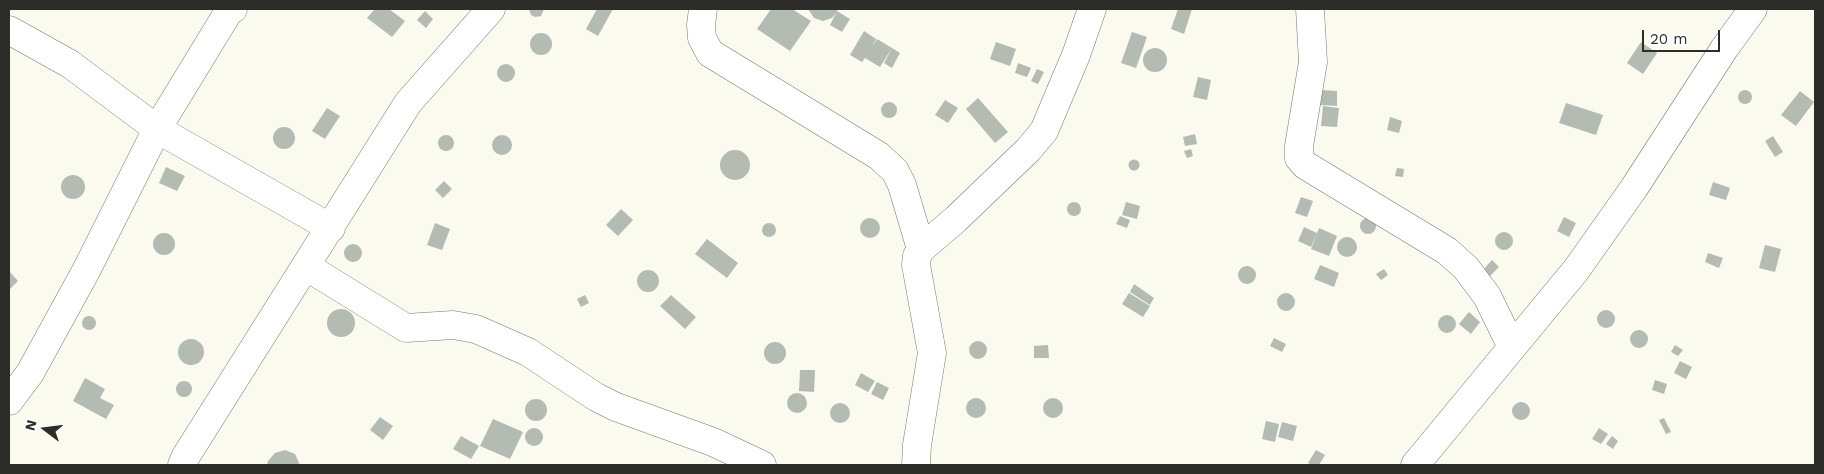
<!DOCTYPE html>
<style>
body{margin:0}
#map{position:relative;width:1824px;height:474px;overflow:hidden;background:#fafaef;font-family:"Work Sans",sans-serif}
canvas{display:block}
.frame{position:absolute;inset:0;border:10px solid #2c2c28;pointer-events:none}
.north{position:absolute;left:20px;top:404px;width:50px;height:50px;-webkit-text-stroke:4px #fff;paint-order:stroke;rotate:285deg;font-size:14px;font-weight:700;line-height:20px;text-align:center;color:#2c2c28}
.north::after{content:'';display:block;margin:auto;width:18px;height:22px;background:#2c2c28;clip-path:polygon(50% 0,100% 100%,50% 72%,0 100%)}
.scale{position:absolute;left:1642px;top:30px;width:78px;height:22px;box-sizing:border-box;border:2px solid #2c2c28;border-top:0;padding-left:6px;font-size:15px;line-height:18px;white-space:nowrap;color:#2c2c28;-webkit-text-stroke:4px #fff;paint-order:stroke}
</style>
<div id="map">
<canvas width="1824" height="474"></canvas>
<div class="frame"></div>
<div class="north">N</div>
<div class="scale">20 m</div>
</div>
<script>
const g = document.querySelector('canvas').getContext('2d');
g.lineJoin = 'round';
function fill(path, color) {
  g.fillStyle = color;
  g.fill(path, 'evenodd');
}
function toPath(rows) {
  const path = new Path2D();
  for (const r of rows) {
    if (r.length === 3) {
      path.moveTo(r[0] + r[2], r[1]);
      path.arc(r[0], r[1], r[2], 0, 2 * Math.PI);
      continue;
    }
    path.moveTo(r[0], r[1]);
    for (let i = 2; i < r.length; i += 2) path.lineTo(r[i], r[i + 1]);
  }
  return path;
}
function trace(path, color, width, dash) {
  g.strokeStyle = color;
  g.lineWidth = width;
  g.lineCap = dash ? 'butt' : 'round';
  g.setLineDash(dash || []);
  g.stroke(path);
}
const building = toPath([
 [375,9,389,9,405,21,392,37,367,18],
 [529,9,544,9,541,16,535,17,531,15],
 [597,9,613,9,598,36,586,29],
 [771,9,792,9,811,21,790,51,757,29],
 [808,9,838,9,837,11,850,19,842,32,830,25,836,13,832,18,823,21,814,18],
 [1178,9,1192,9,1184,34,1171,29],
 [425,11,433,19,426,28,417,20],
 [864,31,876,39,872,47,877,39,892,48,880,67,865,58,862,62,850,55],
 [1132,32,1147,37,1136,68,1121,63],
 [541,44,11],
 [996,42,1016,49,1010,66,990,59],
 [1641,42,1657,53,1643,74,1627,63],
 [892,48,900,53,892,68,884,63],
 [1155,60,12],
 [1018,63,1031,68,1027,77,1015,73],
 [506,73,9],
 [1037,69,1044,72,1038,84,1031,81],
 [1198,77,1211,80,1207,100,1193,97],
 [1321,90,1337,91,1337,106,1320,105],
 [1745,97,7],
 [1800,91,1814,102,1796,126,1781,115],
 [978,98,1008,132,995,143,966,109],
 [945,100,958,108,948,123,935,115],
 [889,110,8],
 [1566,103,1603,115,1596,135,1559,123],
 [1323,106,1339,108,1337,127,1321,126],
 [327,108,340,116,325,139,312,131],
 [1390,117,1402,121,1399,133,1387,130],
 [284,138,11],
 [1195,134,1197,144,1185,146,1183,137],
 [446,143,8],
 [502,145,10],
 [1773,136,1783,152,1775,157,1765,141],
 [1191,149,1193,156,1187,158,1184,151],
 [735,165,15],
 [1134,165,5.5],
 [166,167,185,176,177,191,159,183],
 [1397,168,1404,169,1403,177,1395,176],
 [73,187,12],
 [444,181,452,189,443,198,435,190],
 [1713,182,1730,188,1726,200,1709,195],
 [1301,197,1313,201,1307,217,1295,213],
 [1126,202,1140,206,1137,219,1122,215],
 [1074,209,7],
 [621,209,633,220,618,236,606,225],
 [1120,216,1130,220,1127,228,1116,224],
 [1564,217,1576,223,1569,237,1557,231],
 [870,228,10],
 [1368,226,8],
 [769,230,7],
 [435,223,450,229,442,250,427,245],
 [1304,227,1317,233,1311,247,1298,241],
 [1319,228,1337,236,1329,256,1311,249],
 [1504,241,9],
 [164,244,11],
 [1347,247,10],
 [707,239,738,263,727,278,695,254],
 [353,253,9],
 [1765,245,1781,249,1775,272,1759,268],
 [1708,253,1723,258,1719,268,1705,262],
 [1492,260,1499,267,1489,277,1482,271],
 [1320,265,1339,273,1334,287,1314,279],
 [1247,275,9],
 [1384,269,1388,275,1381,280,1376,274],
 [648,281,11],
 [9,271,18,281,9,290],
 [1134,284,1154,298,1150,305,1130,292],
 [1129,293,1150,306,1143,317,1122,304],
 [1286,302,9],
 [585,295,589,303,581,307,577,299],
 [671,295,696,317,685,329,660,306],
 [341,323,14],
 [1606,319,9],
 [1469,312,1480,322,1471,334,1459,324],
 [1447,324,9],
 [89,323,7],
 [1639,339,9],
 [1274,338,1286,344,1282,352,1270,346],
 [191,352,13],
 [978,350,9],
 [775,353,11],
 [1048,345,1049,358,1034,358,1034,346],
 [1675,345,1683,350,1678,356,1671,352],
 [1680,361,1692,367,1686,379,1674,373],
 [800,370,815,370,814,392,799,391],
 [861,373,875,381,868,392,855,385],
 [85,378,105,389,100,398,114,405,106,419,73,401],
 [1655,380,1667,384,1664,394,1652,390],
 [184,389,8],
 [877,382,889,388,883,400,871,394],
 [797,403,10],
 [1053,408,10],
 [976,408,10],
 [536,410,11],
 [1521,411,9],
 [840,413,10],
 [380,417,393,426,383,440,370,430],
 [1664,418,1671,432,1666,434,1659,420],
 [493,419,523,432,510,459,480,446],
 [1266,421,1279,424,1275,442,1262,439],
 [1282,422,1297,426,1293,441,1278,437],
 [534,437,9],
 [1599,428,1608,434,1601,444,1592,439],
 [461,436,479,446,471,459,453,449],
 [1612,436,1618,441,1613,449,1606,444],
 [285,450,295,454,300,465,267,465,268,461,275,453],
 [1316,450,1325,455,1319,465,1312,465,1308,463]
]);
const minor = toPath([
 [703,9,701,25,702,38,710,53,879,156,895,171,902,185,921,249],
 [1310,9,1313,62,1299,146,1299,158,1305,165,1447,251,1466,268,1487,296,1512,347],
 [9,30,70,64,157,129,331,228],
 [307,267,406,328,453,325,476,329,528,352,596,397,616,407,713,442,762,465],
 [9,401,30,373,87,269,157,129,229,11,233,9],
 [182,465,186,456,408,103,491,9],
 [916,465,917,445,932,353,916,265,917,256,921,249,956,219,1028,150,1044,131,1076,55,1092,9],
 [1415,465,1576,270,1634,188,1724,49,1753,9]
]);
fill(building, '#b4bbb2');
trace(minor, '#77776d', 29);
trace(minor, '#fff', 28);
</script>
